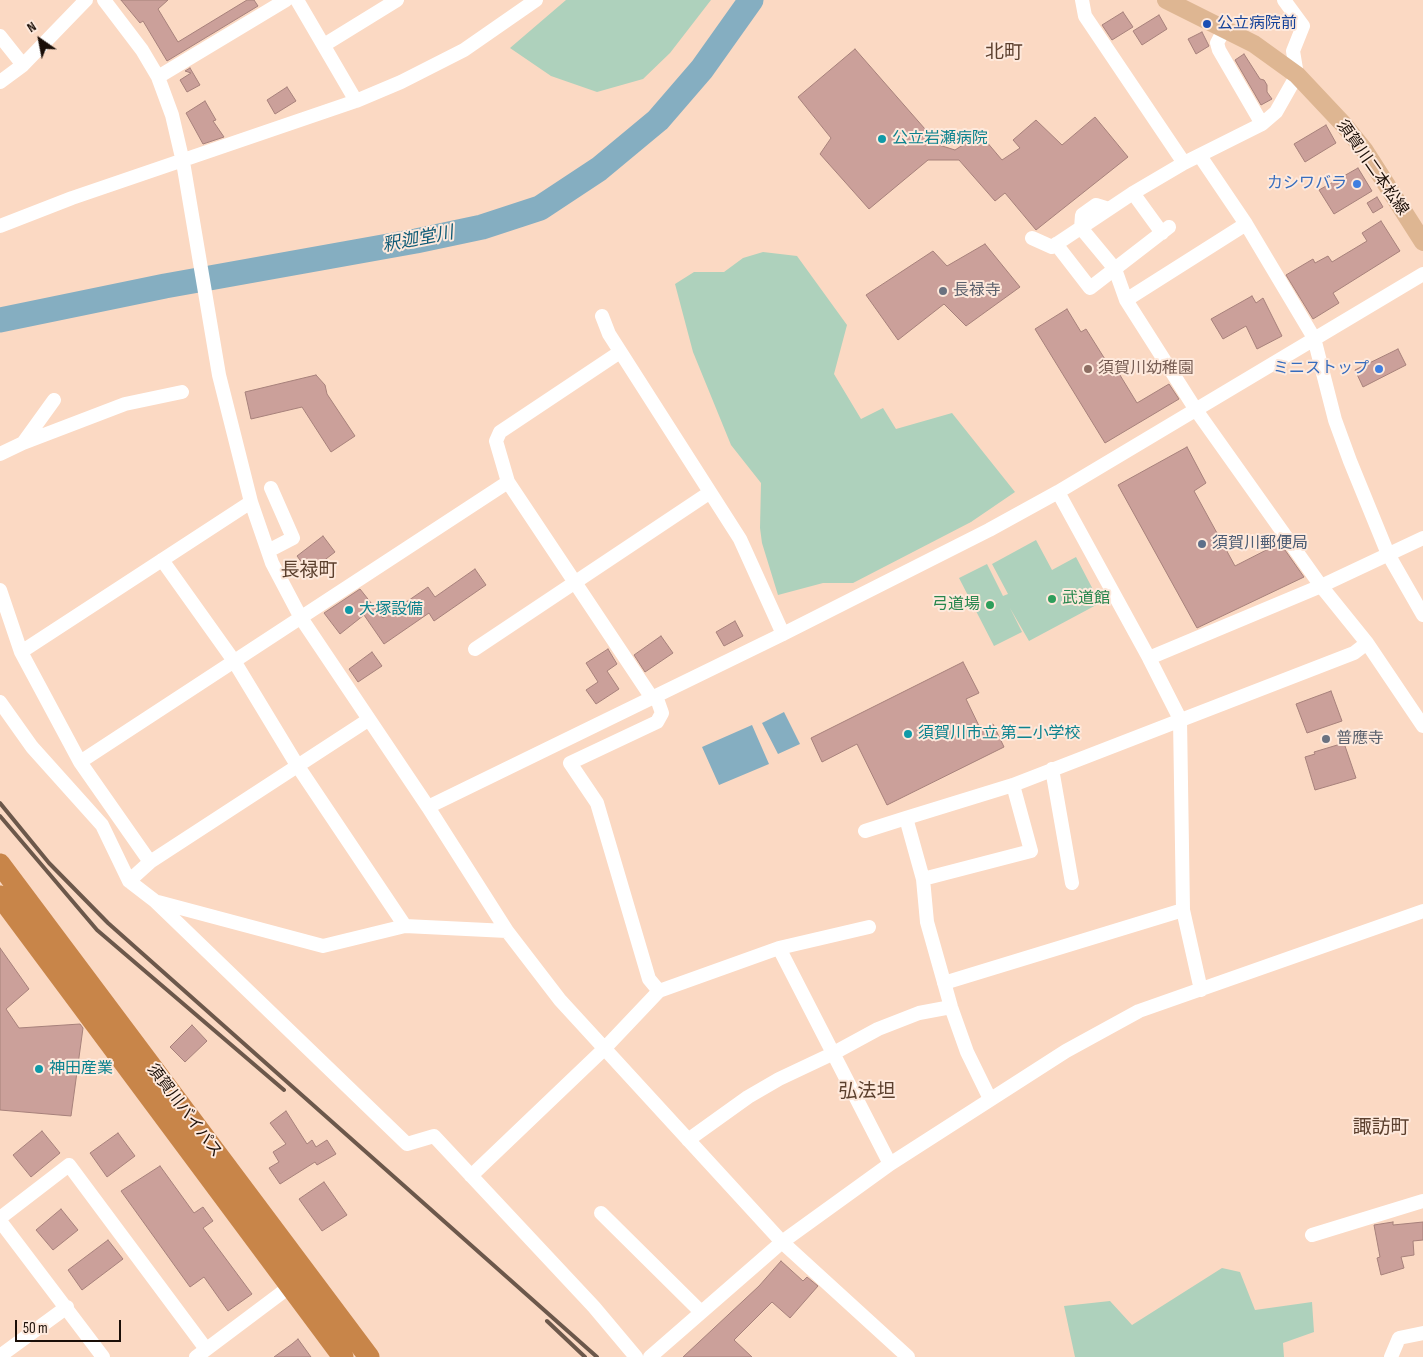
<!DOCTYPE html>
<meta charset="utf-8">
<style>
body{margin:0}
#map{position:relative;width:1423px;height:1357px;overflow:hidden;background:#fbd9c3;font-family:"Sofia Sans Condensed",sans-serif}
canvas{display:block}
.north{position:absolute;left:15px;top:15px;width:50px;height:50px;-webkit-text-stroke:4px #fee9dc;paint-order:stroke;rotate:327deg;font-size:14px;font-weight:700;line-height:20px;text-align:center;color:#1a0e07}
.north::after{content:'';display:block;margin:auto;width:18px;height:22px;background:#1a0e07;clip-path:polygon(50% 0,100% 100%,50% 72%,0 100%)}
.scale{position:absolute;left:15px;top:1320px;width:106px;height:22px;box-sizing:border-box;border:2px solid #1a0e07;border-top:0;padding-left:6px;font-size:15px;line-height:18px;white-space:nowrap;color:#1a0e07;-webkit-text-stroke:4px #fee9dc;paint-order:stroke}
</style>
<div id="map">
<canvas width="1423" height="1357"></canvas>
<div class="north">N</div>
<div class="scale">50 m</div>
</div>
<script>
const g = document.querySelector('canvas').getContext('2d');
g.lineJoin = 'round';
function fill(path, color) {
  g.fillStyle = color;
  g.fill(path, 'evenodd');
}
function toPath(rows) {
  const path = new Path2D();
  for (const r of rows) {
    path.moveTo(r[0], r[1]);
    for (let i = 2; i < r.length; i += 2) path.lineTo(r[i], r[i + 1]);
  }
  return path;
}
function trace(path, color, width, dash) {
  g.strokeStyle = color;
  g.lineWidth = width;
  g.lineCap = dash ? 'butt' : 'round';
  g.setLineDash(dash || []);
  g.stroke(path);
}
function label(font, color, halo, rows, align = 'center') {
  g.font = font + ' "Sofia Sans Condensed","Noto Sans JP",sans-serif';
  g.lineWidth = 4;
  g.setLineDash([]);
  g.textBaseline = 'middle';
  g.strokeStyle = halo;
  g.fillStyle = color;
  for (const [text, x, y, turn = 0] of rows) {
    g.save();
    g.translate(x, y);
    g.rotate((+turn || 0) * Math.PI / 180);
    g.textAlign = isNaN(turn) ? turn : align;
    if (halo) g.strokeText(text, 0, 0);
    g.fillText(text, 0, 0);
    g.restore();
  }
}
const green = toPath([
 [566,0,711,0,670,53,643,79,597,92,551,76,510,48],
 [763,252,797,256,847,325,834,374,861,419,883,408,896,429,952,413,1015,492,971,522,853,583,823,583,778,595,762,543,760,528,761,483,731,445,693,352,675,284,694,272,724,272,743,258],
 [1036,540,1052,570,1076,557,1100,603,1029,641,1010,608,1022,632,994,646,959,578,987,564,1003,596,1008,594,992,564],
 [1222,1268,1240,1272,1255,1310,1312,1302,1314,1332,1283,1343,1284,1357,1075,1357,1064,1306,1110,1301,1132,1325]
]);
const water = toPath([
 [784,712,800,744,778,754,762,723],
 [752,725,769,764,719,785,702,747]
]);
const river = toPath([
 [0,320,165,286,416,241,482,227,540,208,599,169,658,120,702,69,751,0]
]);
const building = toPath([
 [121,0,168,0,158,9,178,42,247,0,254,0,258,6,167,61,143,21,140,23,121,0],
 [1123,12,1133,27,1112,40,1102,25,1123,12],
 [1159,15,1167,29,1142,45,1133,31,1159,15],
 [1202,32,1209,46,1196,54,1188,39,1202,32],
 [855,49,939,145,955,150,980,134,1002,160,1020,148,1013,140,1036,120,1062,145,1095,117,1128,157,1036,230,1005,193,995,201,959,160,928,160,869,209,820,154,831,138,798,97,855,49],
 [1244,54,1260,79,1264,80,1267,85,1267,92,1272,99,1261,105,1235,60,1244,54],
 [190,68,200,85,187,92,180,80,191,73,185,71,190,68],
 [287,87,296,101,275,114,267,100,287,87],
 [205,101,216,120,213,121,224,137,203,144,186,113,205,101],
 [1326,125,1336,143,1305,162,1294,144,1326,125],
 [1358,168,1372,191,1334,214,1319,190,1358,168],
 [1377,197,1383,207,1373,213,1367,203,1377,197],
 [1381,221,1400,251,1333,293,1339,303,1313,319,1286,275,1313,259,1315,263,1328,256,1332,262,1367,241,1362,233,1381,221],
 [985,244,1020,287,966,326,944,304,898,340,866,295,933,251,947,266,985,244],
 [1252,296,1256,303,1263,298,1282,336,1257,349,1246,326,1223,339,1211,319,1252,296],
 [1067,309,1081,332,1086,329,1108,364,1112,362,1137,403,1169,384,1179,399,1105,443,1035,329,1067,309],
 [1398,349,1406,365,1363,387,1355,370,1398,349],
 [316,375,325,385,327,394,355,436,331,452,302,407,251,419,245,392,316,375],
 [1187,447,1206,483,1194,491,1235,566,1280,543,1304,577,1197,628,1118,485,1187,447],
 [323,536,335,552,309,572,297,556,323,536],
 [475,569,486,585,434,621,429,613,384,644,364,615,340,634,324,613,360,589,383,618,428,587,435,597,475,569],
 [735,621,743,636,724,646,716,632,735,621],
 [661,636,673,653,645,672,634,655,661,636],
 [608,649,617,664,607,671,619,689,596,704,586,690,598,682,586,663,608,649],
 [372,652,382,666,358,682,349,669,372,652],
 [963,662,979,693,966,699,981,730,993,724,1004,747,887,805,857,744,822,762,811,738,963,662],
 [1331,691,1342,721,1307,733,1296,704,1331,691],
 [1344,743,1356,778,1315,790,1305,757,1315,754,1314,752,1344,743],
 [0,948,29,989,6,1009,19,1028,80,1024,83,1028,71,1116,0,1110,0,948],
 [192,1025,207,1041,185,1062,170,1047,192,1025],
 [286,1111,307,1144,312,1140,316,1147,327,1140,336,1154,317,1165,315,1162,280,1184,269,1168,279,1162,273,1152,286,1144,270,1123,286,1111],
 [42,1131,60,1153,31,1177,13,1155,42,1131],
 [118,1133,135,1156,107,1177,90,1153,118,1133],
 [160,1166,194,1213,203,1207,213,1221,203,1228,252,1294,228,1311,204,1277,190,1287,121,1191,160,1166],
 [324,1182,347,1215,322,1231,299,1199,324,1182],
 [61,1209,78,1230,53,1250,36,1230,61,1209],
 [1393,1222,1393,1225,1423,1222,1423,1240,1413,1241,1414,1255,1401,1257,1404,1268,1381,1275,1377,1258,1380,1257,1374,1225,1393,1222],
 [108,1240,123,1259,82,1290,68,1270,108,1240],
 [781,1261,803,1281,807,1277,818,1286,790,1318,772,1302,734,1340,752,1357,683,1357,759,1286,781,1261],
 [298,1339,311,1357,274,1357,292,1344,298,1339]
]);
const minor = toPath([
 [104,0,142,50,158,77,172,115,183,162,219,375,251,502,272,563,301,618,428,807,507,931,560,1000,782,1242,908,1357],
 [297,0,356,101],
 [1082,0,1085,16,1184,163,1262,124,1276,112,1297,75,1293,51,1303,26,1284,0],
 [1225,28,1217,43,1219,50,1262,124],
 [0,36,23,65],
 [324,45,397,0],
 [158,77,286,0],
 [0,82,23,65,86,0],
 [1200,156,1246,224,1314,338,1335,420,1350,461,1388,554,1423,615],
 [1133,193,1162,233],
 [1109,209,1096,205,1082,215,1081,228,1115,269,1126,300,1196,410,1321,586,1367,643,1423,726],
 [0,226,72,198,356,101,401,82,464,50,536,0],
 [1032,238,1052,247,1133,193,1184,163],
 [1056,244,1090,288,1169,227],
 [1126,300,1246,224],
 [602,316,609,334,740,539,783,634],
 [620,352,500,432,496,441,508,482,652,698],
 [23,443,54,400],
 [0,454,23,443,125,404,182,392],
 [1058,492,1149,658,1180,719,1183,910,1201,990],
 [268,551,293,538,271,488],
 [162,560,234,661,297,765,405,926],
 [0,590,21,652,80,762,150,862,368,720],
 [475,649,709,493],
 [21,652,251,502],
 [1149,658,1321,586,1423,538],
 [656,696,662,713,657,722,570,763,597,803,649,979,659,991],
 [0,702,32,747,102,825,129,881,155,901,407,1144,434,1136,594,1307,636,1357],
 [80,762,508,482],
 [1052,769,1072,883],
 [428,807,783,634,989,530,1058,492,1423,274],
 [865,831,906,818],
 [923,879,1031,851,1013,785],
 [129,881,150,862],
 [158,902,323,946,405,926,507,931],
 [779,948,890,1164],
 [944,983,1183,910],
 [990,1099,967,1052,951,1007,927,922,923,879,906,818,1013,785,1354,653,1367,643],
 [688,1140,748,1097,779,1079,832,1054,878,1029,919,1013,951,1007],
 [471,1176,604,1049,659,991,779,948,869,927],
 [601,1213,701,1312],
 [0,1218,69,1165,206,1349],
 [0,1221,103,1357],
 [1312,1235,1423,1201],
 [0,1356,67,1307],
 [196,1357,296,1282],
 [650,1357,782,1242,890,1164,1066,1051,1139,1011,1423,911],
 [1391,1357,1399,1338,1423,1333]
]);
const major = toPath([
 [1166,0,1254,44,1297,75,1344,125,1365,151,1423,242]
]);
const highway = toPath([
 [0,864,369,1357],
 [0,896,343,1357]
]);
const rail = toPath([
 [0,803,49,863,108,923,597,1357],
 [0,816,97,930,284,1090],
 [547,1321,585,1357]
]);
const markers = [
 [1207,24,5,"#1a4fb4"],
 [882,139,5,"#0f9aa8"],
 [1357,184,5,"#3f7fe0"],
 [943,291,5,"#6b7280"],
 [1088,369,5,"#8d6e63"],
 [1379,369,5,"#3f7fe0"],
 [1202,544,5,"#5c6f8a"],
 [1052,599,5,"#2e9e5b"],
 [990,605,5,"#2e9e5b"],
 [349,610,5,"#0f9aa8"],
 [908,734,5,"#0f9aa8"],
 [1326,739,5,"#6b7280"],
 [39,1069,5,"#0f9aa8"]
];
const transitNames = [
 ["公立病院前",1217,24]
];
const cultureNames = [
 ["公立岩瀬病院",892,139],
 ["大塚設備",359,610],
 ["須賀川市立 第二小学校",918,734],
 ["神田産業",49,1069]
];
const streetNames = [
 ["須賀川二本松線",1372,168,55],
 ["須賀川バイパス",184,1111,53]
];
const shopNames = [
 ["カシワバラ",1347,184],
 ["ミニストップ",1369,369]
];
const worshipNames = [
 ["長禄寺",953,291],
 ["普應寺",1336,739]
];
const educationNames = [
 ["須賀川幼稚園",1098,369]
];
const serviceNames = [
 ["須賀川郵便局",1212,544]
];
const leisureNames = [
 ["武道館",1062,599],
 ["弓道場",980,605,"right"]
];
const waterNames = [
 ["釈迦堂川",418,240,-11]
];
const quarterNames = [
 ["北町",1004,53],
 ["長禄町",309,571],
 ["弘法坦",867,1092],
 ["諏訪町",1381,1128]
];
fill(green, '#aed1bc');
fill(water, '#85aec1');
trace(river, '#85aec1', 25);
fill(building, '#cba09a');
trace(building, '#a7817b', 1);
trace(minor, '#fff', 14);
trace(major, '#deb692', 18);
trace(highway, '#c88549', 21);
trace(rail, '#6c584b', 4);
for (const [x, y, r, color] of markers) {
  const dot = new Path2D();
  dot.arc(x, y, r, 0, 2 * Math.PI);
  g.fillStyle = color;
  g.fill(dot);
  trace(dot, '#fee9dc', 2);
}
label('16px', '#164399', '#fee9dc', transitNames, 'left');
label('16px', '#0d838f', '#fee9dc', cultureNames, 'left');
label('16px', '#1a0e07', '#fee9dc', streetNames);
label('16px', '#366cbe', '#fee9dc', shopNames, 'right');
label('16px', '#5b616d', '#fee9dc', worshipNames, 'left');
label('16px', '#785e54', '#fee9dc', educationNames, 'left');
label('16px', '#4e5e75', '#fee9dc', serviceNames, 'left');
label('16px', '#27864d', '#fee9dc', leisureNames, 'left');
label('italic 18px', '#0d5a76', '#fee9dc', waterNames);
label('19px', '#5c402e', '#fee9dc', quarterNames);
</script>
